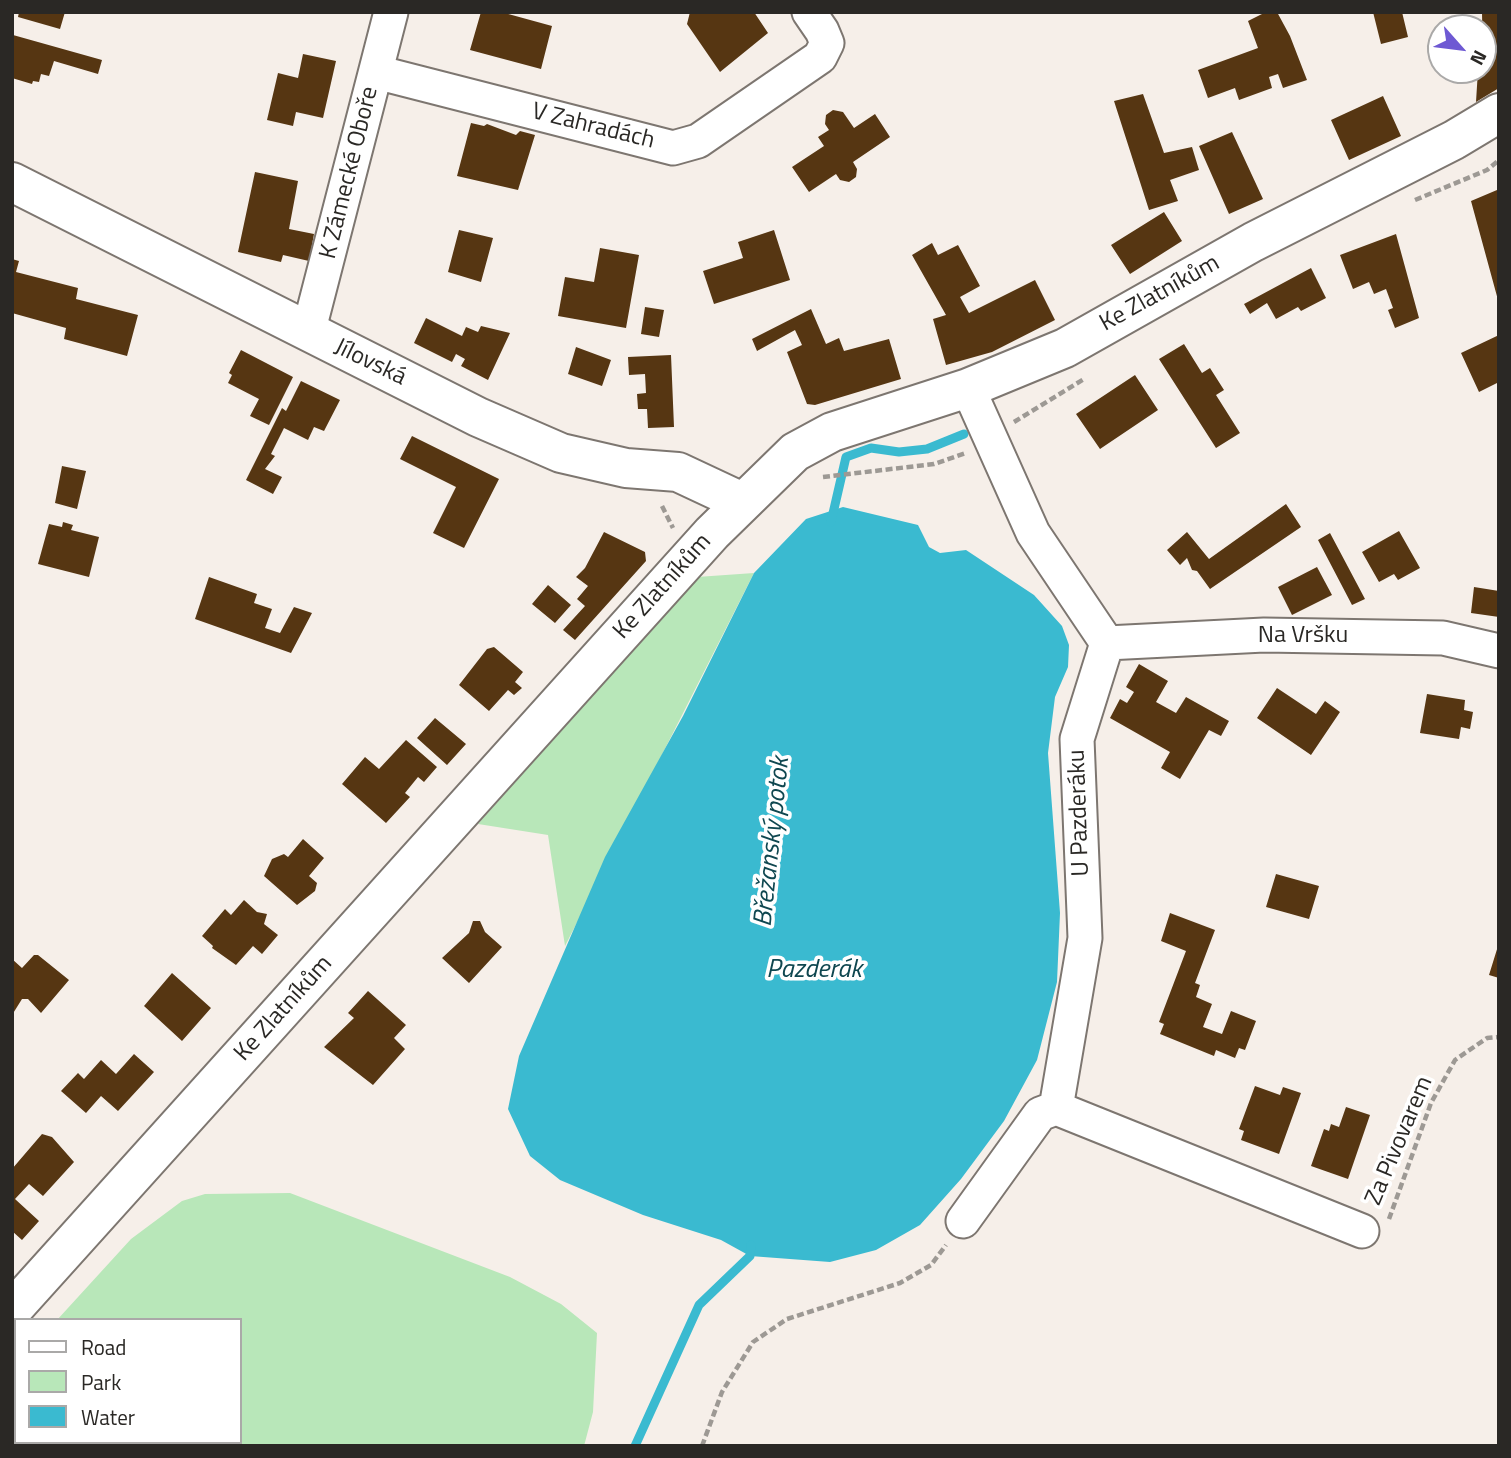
<!DOCTYPE html>
<meta charset="utf-8">
<style>
body{margin:0}
#map{position:relative;width:1511px;height:1458px;overflow:hidden;background:#f6efe9;font-family:"Titillium Web",sans-serif}
canvas{display:block}
.frame{position:absolute;inset:0;border:14px solid #2a2825;pointer-events:none}
.legend{position:absolute;left:14px;top:1318px;width:228px;height:126px;box-sizing:border-box;background:#fff;border:2px solid #aaa9a8;margin:0;padding:9px 12px;list-style:none;font-size:21px;color:#2a2825}
.legend li{display:flex;align-items:center;gap:14px;height:35px}
.legend b{width:35px;border:2px solid #aaa9a8}
.north{position:absolute;left:1427px;top:14px;width:70px;height:70px;box-sizing:border-box;background:#fff;border:2px solid #aaa9a8;border-radius:50%;rotate:118deg;font-size:19px;font-weight:700;line-height:28px;text-align:center;color:#2a2825}
.north::after{content:'';display:block;margin:auto;width:24px;height:32px;background:#6e59d3;clip-path:polygon(50% 0,100% 100%,50% 72%,0 100%)}
</style>
<div id="map">
<canvas width="1511" height="1458"></canvas>
<div class="frame"></div>
<ul class="legend">
<li><b style="height:9px;background:#fff"></b>Road</li>
<li><b style="height:19px;background:#b8e7b9"></b>Park</li>
<li><b style="height:19px;background:#3abad0"></b>Water</li>
</ul>
<div class="north">N</div>
</div>
<script>
const g = document.querySelector('canvas').getContext('2d');
g.lineJoin = 'round';
function fill(path, color) {
  g.fillStyle = color;
  g.fill(path, 'evenodd');
}
function toPath(rows) {
  const path = new Path2D();
  for (const r of rows) {
    path.moveTo(r[0], r[1]);
    for (let i = 2; i < r.length; i += 2) path.lineTo(r[i], r[i + 1]);
  }
  return path;
}
function trace(path, color, width, dash) {
  g.strokeStyle = color;
  g.lineWidth = width;
  g.lineCap = dash ? 'butt' : 'round';
  g.setLineDash(dash || []);
  g.stroke(path);
}
function label(font, color, halo, rows, align = 'center') {
  g.font = font + ' "Titillium Web",sans-serif';
  g.lineWidth = 7;
  g.setLineDash([]);
  g.textBaseline = 'middle';
  g.strokeStyle = halo;
  g.fillStyle = color;
  for (const [text, x, y, turn = 0] of rows) {
    g.save();
    g.translate(x, y);
    g.rotate((+turn || 0) * Math.PI / 180);
    g.textAlign = isNaN(turn) ? turn : align;
    if (halo) g.strokeText(text, 0, 0);
    g.fillText(text, 0, 0);
    g.restore();
  }
}
const green = toPath([
 [754,573,565,946,548,835,478,824,697,577],
 [290,1193,510,1277,561,1304,597,1333,593,1412,584,1446,12,1446,12,1368,16,1364,16,1442,240,1442,240,1320,57,1320,131,1239,182,1201,205,1194]
]);
const water = toPath([
 [843,507,918,525,929,547,940,553,966,550,1034,595,1062,626,1069,645,1068,667,1055,697,1048,753,1060,913,1057,982,1037,1060,1004,1121,961,1179,920,1225,876,1250,830,1262,750,1256,721,1240,643,1215,560,1180,530,1156,508,1109,519,1056,605,857,683,716,754,573,806,519]
]);
const stream = toPath([
 [831,522,846,457,871,448,899,452,927,449,964,434],
 [635,1446,699,1305,750,1256,751,1245]
]);
const building = toPath([
 [19,12,65,12,60,29,18,17],
 [481,12,501,12,552,26,541,69,470,50],
 [690,12,754,12,768,33,720,72,687,24],
 [1266,12,1277,12,1290,36,1307,80,1283,88,1278,74,1269,77,1272,88,1239,100,1235,88,1208,98,1198,70,1258,48,1248,21],
 [1373,12,1402,12,1408,37,1381,44],
 [1482,12,1499,12,1499,88,1476,102,1478,70,1483,70],
 [13,35,102,60,98,74,54,61,49,76,41,74,39,82,33,81,32,84,12,78],
 [303,54,336,61,323,118,296,112,293,126,267,120,278,73,298,78],
 [1143,94,1164,153,1192,147,1199,170,1170,180,1178,201,1149,210,1114,101],
 [1383,96,1401,136,1349,160,1331,120],
 [833,110,843,112,854,128,875,114,890,137,853,162,857,169,856,177,849,182,840,180,836,174,809,192,792,167,824,146,818,137,829,130,825,124,826,115],
 [471,123,484,126,487,124,516,135,520,131,535,135,518,190,457,176],
 [1232,132,1263,199,1229,214,1199,146],
 [255,172,298,181,289,229,314,234,309,261,283,255,281,262,238,252],
 [1497,190,1499,196,1498,300,1471,201],
 [1164,212,1182,241,1130,274,1111,245],
 [459,230,493,238,481,282,448,272],
 [774,230,790,280,714,304,703,271,743,258,738,242],
 [1396,234,1419,318,1395,328,1388,310,1393,308,1386,289,1374,294,1369,282,1353,289,1340,255],
 [932,243,938,255,958,245,980,286,960,297,969,313,1035,280,1055,320,992,352,946,365,933,319,946,315,912,255],
 [600,248,639,255,626,328,558,316,565,277,594,282],
 [12,259,19,261,16,272,78,288,76,299,138,315,127,356,64,339,66,328,12,313],
 [1311,268,1326,298,1301,311,1298,307,1276,319,1267,303,1250,314,1244,304],
 [645,307,664,310,659,337,641,334],
 [811,309,826,344,839,338,844,351,889,339,901,379,815,405,807,404,787,352,802,345,795,330,757,351,752,339],
 [426,318,462,336,466,327,478,332,481,326,510,333,488,380,461,366,465,359,456,354,452,362,414,343],
 [1499,335,1499,382,1479,392,1461,353],
 [1184,344,1202,373,1210,368,1224,390,1216,395,1240,433,1216,448,1159,359],
 [576,347,611,360,602,386,568,374],
 [241,350,293,377,269,425,250,416,259,399,228,383,232,375,229,373],
 [671,355,674,427,648,428,647,409,638,409,637,394,646,393,645,374,629,375,628,357],
 [1135,375,1158,410,1100,449,1076,414],
 [301,381,340,400,324,431,314,427,308,440,284,428,271,454,275,456,265,469,282,477,273,494,246,480,282,408,286,411],
 [412,436,499,479,464,548,433,533,456,487,400,459],
 [62,466,86,471,77,509,55,503],
 [1286,504,1301,527,1210,589,1197,571,1192,570,1187,558,1180,565,1167,550,1187,532,1209,559],
 [63,522,73,525,71,530,99,537,89,577,38,564,49,524,62,527],
 [1399,531,1420,568,1398,580,1394,574,1379,582,1362,552],
 [604,532,645,552,646,561,575,640,563,630,585,606,577,599,588,586,576,577,585,568],
 [1330,533,1365,599,1352,605,1318,540],
 [1317,567,1332,595,1292,615,1278,587],
 [209,577,257,594,254,603,272,609,265,628,280,633,294,607,312,613,291,653,195,619],
 [548,585,571,605,555,623,532,604],
 [1474,587,1499,591,1499,617,1471,613],
 [494,647,523,672,515,682,522,688,514,695,508,690,489,711,459,685,487,649],
 [1139,664,1168,681,1156,702,1176,713,1186,697,1229,721,1221,736,1209,730,1180,779,1161,768,1170,752,1110,718,1120,699,1127,703,1134,692,1126,687],
 [1277,688,1316,714,1325,701,1340,712,1311,755,1257,718],
 [1427,694,1465,700,1464,710,1473,712,1470,729,1461,727,1459,739,1420,733],
 [435,718,466,744,447,765,417,738],
 [406,740,437,767,424,782,418,777,405,793,410,797,386,823,342,784,365,757,379,769],
 [303,839,324,858,309,876,317,883,315,891,297,905,264,876,272,859,284,854,288,857],
 [1276,874,1319,886,1309,919,1266,907],
 [244,900,257,912,267,914,264,924,278,935,262,954,253,946,236,965,212,948,213,946,202,936,225,909,231,915],
 [1170,913,1215,930,1195,983,1200,985,1196,997,1212,1004,1203,1027,1222,1034,1231,1011,1256,1021,1245,1050,1239,1048,1235,1058,1216,1050,1214,1056,1160,1034,1164,1024,1159,1022,1186,951,1161,941],
 [473,921,480,921,485,932,502,947,469,983,442,958,469,933],
 [1498,946,1499,947,1499,978,1489,975],
 [34,955,38,955,69,980,41,1013,28,999,22,999,12,1015,12,959,22,968],
 [172,973,211,1008,182,1041,144,1006],
 [368,991,406,1025,394,1038,405,1049,373,1085,324,1047,354,1018,348,1013],
 [134,1054,154,1072,118,1111,101,1096,86,1113,61,1091,78,1073,84,1079,101,1060,116,1074],
 [1255,1086,1280,1095,1283,1087,1301,1093,1279,1154,1241,1140,1244,1131,1239,1129],
 [1346,1107,1370,1115,1348,1179,1311,1166,1324,1129,1329,1131,1331,1124,1339,1127],
 [42,1134,52,1137,74,1162,43,1196,29,1184,15,1199,39,1221,22,1240,12,1231,12,1169]
]);
const path = toPath([
 [1415,200,1487,170,1499,160],
 [1014,422,1084,379],
 [823,477,934,464,966,453],
 [662,506,673,528],
 [1389,1219,1431,1103,1455,1060,1487,1038,1499,1037],
 [702,1446,722,1392,753,1342,787,1319,900,1283,931,1265,946,1245]
]);
const minor = toPath([
 [376,72,673,148,698,141,820,57,827,43,822,31,809,12],
 [308,333,391,12],
 [968,388,1033,533,1107,643],
 [1107,643,1264,635,1443,638,1499,651],
 [1056,1108,1085,938,1077,739,1107,643],
 [963,1221,1040,1114,1056,1108,1362,1231]
]);
const tertiary = toPath([
 [12,182,478,417,561,453,626,468,678,472,742,502]
]);
const secondary = toPath([
 [12,1310,712,533,795,452,832,432,968,388,1065,348,1253,242,1454,140,1499,113]
]);
const streetNames = [
 ["V Zahradách",593,127,14],
 ["K Zámecké Oboře",350,173,-76],
 ["Ke Zlatníkům",1160,294,-29],
 ["Jílovská",370,363,26],
 ["Ke Zlatníkům",663,587,-48],
 ["Na Vršku",1303,636],
 ["U Pazderáku",1080,813,-92],
 ["Ke Zlatníkům",284,1009,-48],
 ["Za Pivovarem",1400,1141,-67]
];
const waterNames = [
 ["Břežanský potok",773,842,-84],
 ["Pazderák",814,971]
];
fill(green, '#b8e7b9');
fill(water, '#3abad0');
trace(stream, '#3abad0', 9);
fill(building, '#563612');
trace(minor, '#7d7670', 37);
trace(tertiary, '#7d7670', 42);
trace(secondary, '#7d7670', 42);
trace(path, '#9d9994', 4.5, [7, 3.5]);
trace(minor, '#fff', 33);
trace(tertiary, '#fff', 38);
trace(secondary, '#fff', 38);
label('24px', '#2a2825', '#fff', streetNames);
label('italic 26px', '#0f4750', '#fff', waterNames);
</script>
